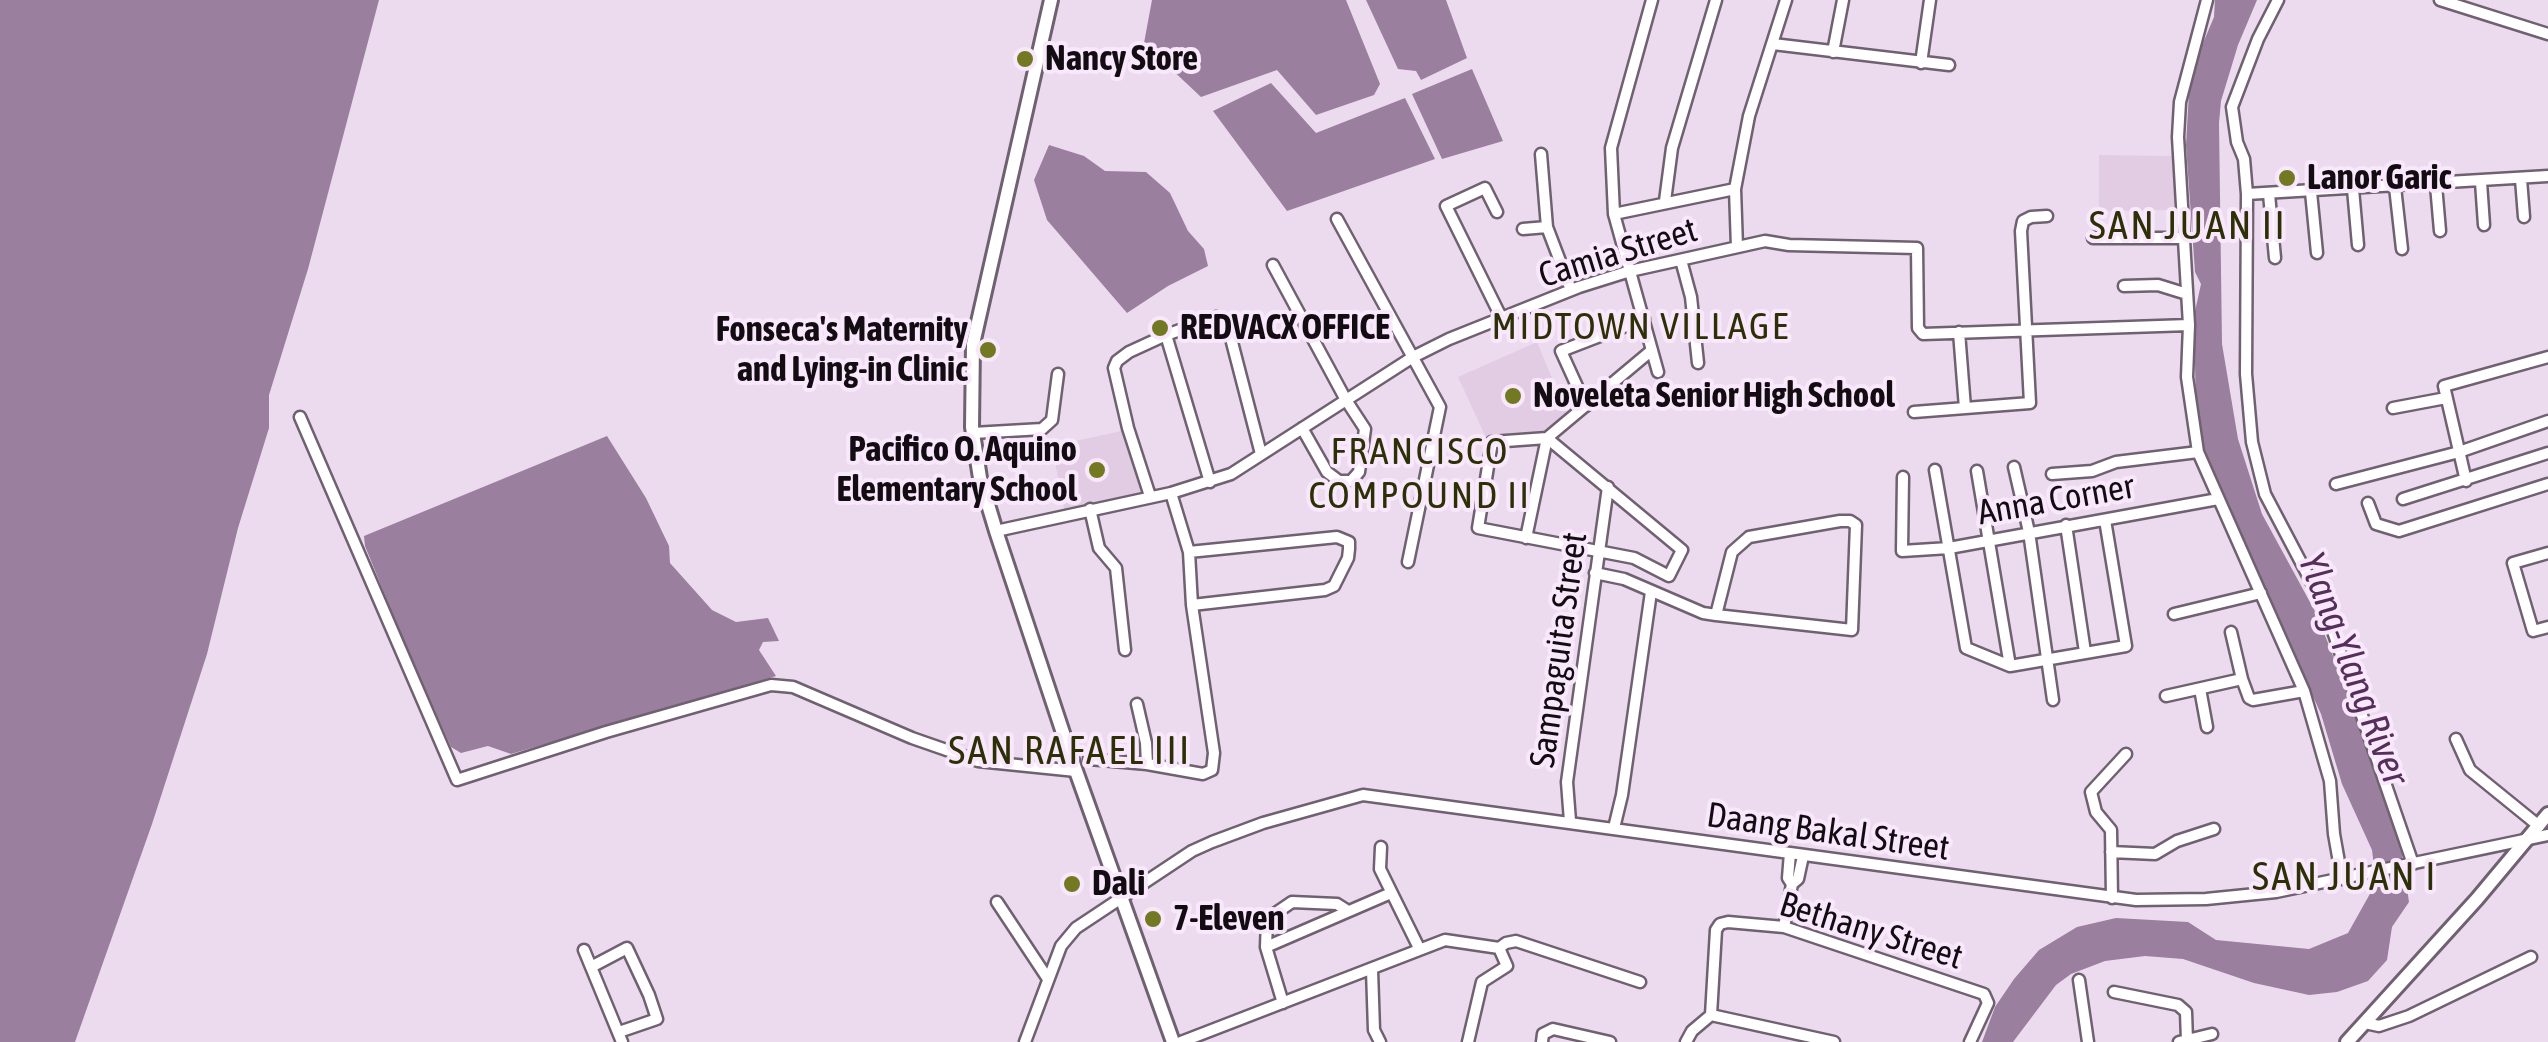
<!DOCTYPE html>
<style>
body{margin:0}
canvas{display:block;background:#ecdbee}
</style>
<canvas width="2548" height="1042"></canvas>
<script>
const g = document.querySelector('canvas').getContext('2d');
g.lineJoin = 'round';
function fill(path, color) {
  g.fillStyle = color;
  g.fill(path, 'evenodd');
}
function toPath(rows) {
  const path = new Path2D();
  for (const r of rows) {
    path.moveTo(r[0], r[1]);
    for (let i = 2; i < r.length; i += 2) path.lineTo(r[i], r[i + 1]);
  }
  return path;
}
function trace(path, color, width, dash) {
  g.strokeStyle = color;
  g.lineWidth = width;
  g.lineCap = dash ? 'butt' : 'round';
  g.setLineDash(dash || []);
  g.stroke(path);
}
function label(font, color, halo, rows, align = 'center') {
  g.font = font + ' "Asap Condensed",sans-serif';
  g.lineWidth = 8;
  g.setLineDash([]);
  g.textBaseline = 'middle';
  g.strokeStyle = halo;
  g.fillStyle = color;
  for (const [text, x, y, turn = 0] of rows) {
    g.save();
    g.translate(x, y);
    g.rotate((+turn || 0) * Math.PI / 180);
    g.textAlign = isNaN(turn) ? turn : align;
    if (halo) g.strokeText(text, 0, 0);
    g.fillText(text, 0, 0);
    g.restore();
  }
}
const built = toPath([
 [2099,155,2174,156,2175,210,2099,211],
 [1537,342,1568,416,1546,434,1487,440,1458,377],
 [1126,430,1146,494,1065,514,1052,446]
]);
const water = toPath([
 [0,0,379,0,308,269,269,395,269,428,238,528,207,654,152,824,75,1042,0,1042],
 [1152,0,1346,0,1380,84,1374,95,1316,115,1277,70,1201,97,1168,66,1150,59,1144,43],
 [1366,0,1446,0,1467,58,1421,80,1416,71,1398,69],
 [2215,0,2257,0,2238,45,2221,101,2219,123,2222,344,2238,439,2262,514,2317,615,2357,717,2401,848,2409,902,2392,927,2387,960,2368,981,2337,992,2309,995,2254,983,2183,959,2145,956,2105,961,2071,974,2056,985,2013,1042,1982,1042,1995,1007,2014,979,2039,950,2077,927,2116,918,2188,922,2216,940,2309,949,2348,933,2376,883,2372,850,2342,784,2321,714,2206,460,2196,413,2194,316,2201,284,2195,272,2186,145,2190,74,2214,17],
 [1472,69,1503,141,1442,159,1412,94],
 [1271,83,1316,133,1405,98,1435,159,1287,211,1213,111],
 [1049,145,1084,156,1105,171,1146,172,1170,193,1188,231,1204,249,1208,266,1168,286,1127,313,1047,220,1034,180],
 [607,436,646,498,669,546,670,563,712,610,736,622,768,618,779,641,763,642,759,650,776,676,511,754,488,746,461,753,451,747,404,642,365,546,364,536]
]);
const minor = toPath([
 [1652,0,1611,148,1614,214,1658,372],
 [2207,0,2180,102,2178,137,2189,325,2187,377,2198,452,2304,691,2330,781,2334,834,2342,879],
 [2278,0,2258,39,2232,107,2237,142,2244,159,2247,194,2246,374,2252,442,2265,494,2325,608,2413,864],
 [2440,0,2548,34],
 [1773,44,1949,65],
 [1833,52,1843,0],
 [1921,63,1930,0],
 [1541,154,1547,227,1571,290],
 [2521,179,2524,217],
 [2481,182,2484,225],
 [2436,185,2440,231],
 [2395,187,2402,249],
 [2353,189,2358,245],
 [2311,192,2317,253],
 [2247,194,2548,176],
 [2269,194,2275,258],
 [1665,201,1672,148,1716,0],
 [1497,212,1485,188,1446,206,1502,319],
 [1614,214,1735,189],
 [1337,219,1440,407,1408,562],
 [1523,229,1547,227],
 [2093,238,2183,238],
 [1737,247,1735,189,1749,116,1786,0],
 [1681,260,1691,297,1698,363],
 [1273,265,1346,400,1365,429,1359,472,1351,481,1339,481,1327,472,1302,428],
 [2124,286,2158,285,2187,294],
 [1959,332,1965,408],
 [1166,335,1210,482],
 [1586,406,1561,351,1644,319],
 [2393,408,2446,398],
 [1914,412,2030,403,2021,231,2023,221,2031,217,2047,216],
 [300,417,457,780,606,732,771,685,793,687,912,738,978,761,1076,771],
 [973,433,1042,429,1052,420,1058,374],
 [1547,438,1682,550,1669,576,1634,558,1478,528,1492,442,1547,438],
 [1547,438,1652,350],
 [2014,467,2029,532,2053,700],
 [1935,470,1966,648,2010,666,2126,646,2105,520],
 [1977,471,2010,666],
 [2052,474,2092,471,2116,462,2198,452],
 [1903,477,1902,551,1949,548,2218,499],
 [2466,481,2444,386,2548,357],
 [2336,484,2459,452,2548,421],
 [1150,496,1128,428,1114,368,1117,361,1129,352,1166,335,1216,317,1226,319,1261,454],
 [2403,499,2548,453],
 [2368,503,2376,524,2399,531,2548,484],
 [1090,509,1099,548,1116,568,1125,650],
 [2066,525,2085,652],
 [996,531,1171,493,1231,474,1413,357,1449,339,1579,287,1630,271,1765,241,1789,245,1917,248,1918,328,1923,334,2189,325],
 [1526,538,1547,438],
 [1189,552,1337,537,1349,542,1349,549,1348,558,1334,586,1325,590,1192,605],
 [2548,553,2513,563,2533,631,2548,627],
 [1595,573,1624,579,1703,613,1716,615,1825,627,1852,630,1856,525,1850,521,1840,521,1749,537,1732,552,1716,615],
 [2174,614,2261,593],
 [2242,679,2249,698,2253,700,2304,691],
 [2200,689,2207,727],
 [2166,696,2242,679,2231,632],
 [1137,704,1146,743,1147,764],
 [2456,739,2470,770,2539,826],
 [1089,759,1147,764,1203,774,1212,770,1214,753,1192,605,1189,552,1171,493],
 [1570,821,1567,782,1608,487],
 [1614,828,1622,795,1651,592],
 [1381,847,1380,869,1419,948],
 [2111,852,2155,854,2177,841,2214,829],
 [1790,853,1788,878,1792,884],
 [2112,898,2111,830,2096,812,2091,792,2126,754],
 [997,902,1048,979],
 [1784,927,1792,884,1798,879,1803,856],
 [1266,947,1391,893],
 [584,950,622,1042],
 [591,967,627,948,649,995,657,1019,619,1032],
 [1372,970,1374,1030,1380,1042],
 [2079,980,2088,1042],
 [2114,992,2178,1005,2186,1012,2187,1041],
 [1283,1003,1266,947,1267,919,1292,902,1337,904,1348,911],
 [1711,1015,1716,930,1720,924,1728,922,1784,927,1984,994,1988,1003,1970,1042],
 [2365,1023,2379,1026,2409,1016,2531,957],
 [1025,1042,1061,946,1076,928,1192,851,1212,842,1263,823,1363,795,2136,900,2206,899,2276,892,2548,835],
 [1181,1042,1445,940,1499,948,1506,943,1516,941,1640,982],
 [1468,1042,1482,982,1507,966,1499,948],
 [1542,1042,1543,1034,1553,1029,1610,1042],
 [1686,1042,1692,1031,1711,1015,1834,1042],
 [2179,1042,2212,1034]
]);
const major = toPath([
 [1051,0,973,344,972,427,980,478,996,531,1071,757,1173,1042],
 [2347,1042,2477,899,2548,814]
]);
const markers = [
 [1025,59,10,"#737922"],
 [2287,178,10,"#737922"],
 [1160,328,10,"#737922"],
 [988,350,10,"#737922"],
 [1513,396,10,"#737922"],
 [1097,470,10,"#737922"],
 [1072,884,10,"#737922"],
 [1153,919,10,"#737922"]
];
const poiNames = [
 ["Nancy Store",1045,59],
 ["Lanor Garic",2307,178],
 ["REDVACX OFFICE",1180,328],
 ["Fonseca's Maternity",968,330,"right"],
 ["and Lying-in Clinic",968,370,"right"],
 ["Noveleta Senior High School",1533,396],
 ["Pacifico O. Aquino",1077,450,"right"],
 ["Elementary School",1077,490,"right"],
 ["Dali",1092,884],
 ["7-Eleven",1173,919]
];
const streetNames = [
 ["Camia Street",1618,253,-17],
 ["Anna Corner",2056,500,-10],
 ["Sampaguita Street",1559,650,-82],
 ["Daang Bakal Street",1828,832,8],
 ["Bethany Street",1871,931,17]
];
const neighbourhoodNames = [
 ["MIDTOWN VILLAGE",1641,327],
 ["FRANCISCO",1420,452],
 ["COMPOUND II",1420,496]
];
const waterNames = [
 ["Ylang-Ylang River",2353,669,69]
];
const quarterNames = [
 ["SAN JUAN II",2188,226],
 ["SAN RAFAEL III",1070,751],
 ["SAN JUAN I",2345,877]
];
fill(built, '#e2cce4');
fill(water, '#9b7f9e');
trace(minor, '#706171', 15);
trace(major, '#706171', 18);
trace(minor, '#fff', 10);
trace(major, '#fff', 12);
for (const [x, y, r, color] of markers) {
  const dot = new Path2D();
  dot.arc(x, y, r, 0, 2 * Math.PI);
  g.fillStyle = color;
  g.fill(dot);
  trace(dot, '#f9e8fb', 4);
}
label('bold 35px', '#130d13', '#f9e8fb', poiNames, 'left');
label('35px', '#130d13', '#f9e8fb', streetNames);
g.letterSpacing = '2.5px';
label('38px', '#2d3006', '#f9e8fb', neighbourhoodNames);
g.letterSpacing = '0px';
label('italic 38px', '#552f5a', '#f9e8fb', waterNames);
g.letterSpacing = '2.5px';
label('40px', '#2d3006', '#f9e8fb', quarterNames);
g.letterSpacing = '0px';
</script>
